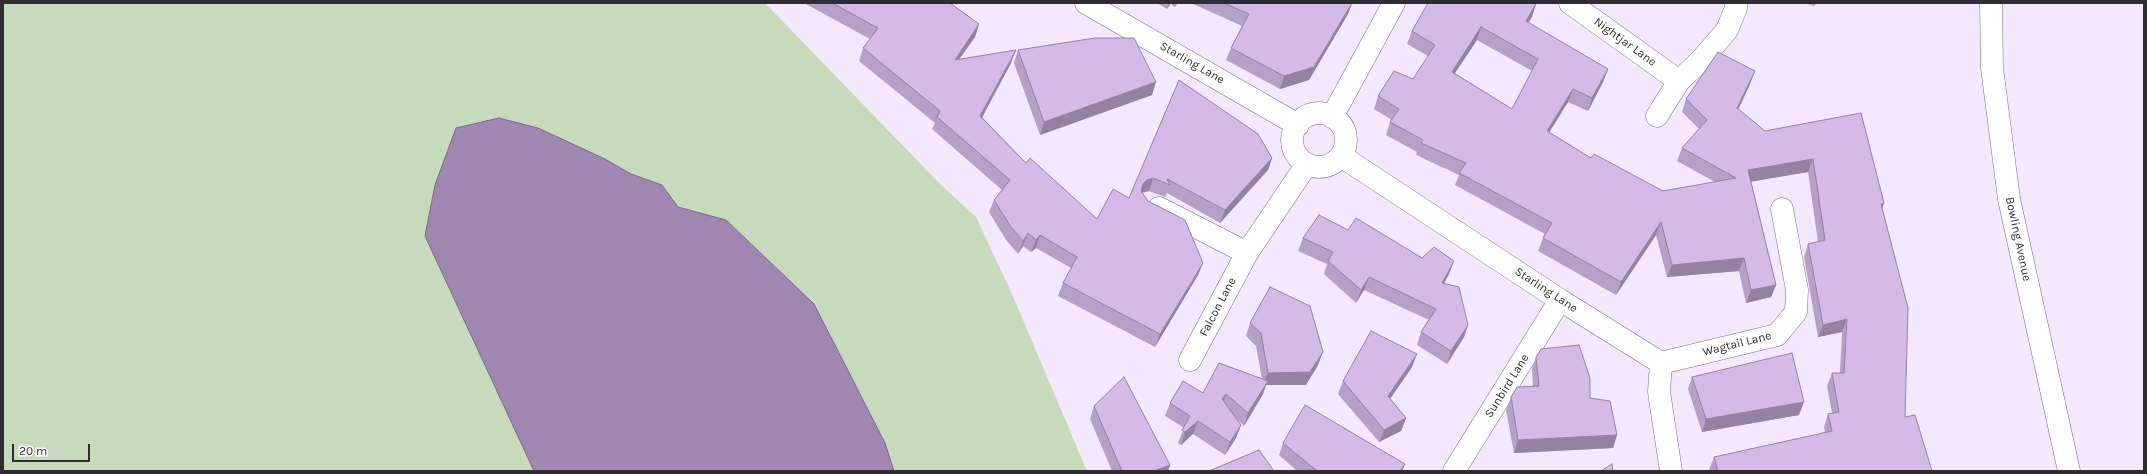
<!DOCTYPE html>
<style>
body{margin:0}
#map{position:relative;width:2147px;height:474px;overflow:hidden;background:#f5e8fe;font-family:Karla,sans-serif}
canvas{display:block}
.frame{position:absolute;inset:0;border:4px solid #312c34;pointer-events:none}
.scale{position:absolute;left:12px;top:444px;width:78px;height:18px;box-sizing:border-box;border:2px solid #312c34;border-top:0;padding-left:5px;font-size:12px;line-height:14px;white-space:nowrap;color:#312c34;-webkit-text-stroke:3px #fff;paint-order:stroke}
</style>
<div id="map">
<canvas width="2147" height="474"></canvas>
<div class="frame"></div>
<div class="scale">20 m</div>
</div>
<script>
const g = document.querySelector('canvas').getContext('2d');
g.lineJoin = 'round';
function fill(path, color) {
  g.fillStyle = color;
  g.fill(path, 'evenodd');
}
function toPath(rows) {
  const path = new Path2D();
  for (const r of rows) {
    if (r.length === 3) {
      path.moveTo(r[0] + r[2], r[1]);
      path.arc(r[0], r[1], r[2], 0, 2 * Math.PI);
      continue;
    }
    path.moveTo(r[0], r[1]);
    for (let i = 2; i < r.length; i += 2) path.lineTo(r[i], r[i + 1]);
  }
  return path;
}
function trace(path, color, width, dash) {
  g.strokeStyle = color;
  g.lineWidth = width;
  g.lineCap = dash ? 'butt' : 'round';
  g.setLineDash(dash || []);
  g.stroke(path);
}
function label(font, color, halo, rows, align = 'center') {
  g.font = font + ' Karla,sans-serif';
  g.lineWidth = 3;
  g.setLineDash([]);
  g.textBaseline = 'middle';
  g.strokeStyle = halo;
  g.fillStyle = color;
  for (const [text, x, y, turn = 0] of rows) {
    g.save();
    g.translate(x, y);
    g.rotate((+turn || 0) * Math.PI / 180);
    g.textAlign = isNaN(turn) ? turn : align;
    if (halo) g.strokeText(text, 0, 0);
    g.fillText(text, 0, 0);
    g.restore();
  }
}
const green = toPath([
 [3,3,765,3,940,184,976,217,1012,294,1087,471,3,471]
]);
const water = toPath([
 [499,118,538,128,605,159,631,174,662,185,678,207,726,220,814,304,885,443,894,471,534,471,425,236,435,185,456,128,499,118]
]);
const street = toPath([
 [1086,3,1298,125],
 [1570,3,1679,81,1703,58,1727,30,1736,8,1736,3],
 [1319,140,27],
 [1657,116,1679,81],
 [1332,117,1394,3],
 [1341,156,1560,300,1661,363,1659,392,1671,471],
 [1159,208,1247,253],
 [1190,360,1247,253,1307,164],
 [1661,363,1777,335,1796,312,1797,290,1782,209],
 [1454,471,1560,300]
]);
const secondary = toPath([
 [1991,3,1992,68,2009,199,2069,471]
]);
const wall = toPath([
 [804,3,950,3,979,24,975,37,959,59,1011,63,982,117,1026,163,1097,219,1129,198,1179,80,1272,158,1268,170,1220,223,1167,193,1165,197,1149,191,1142,193,1148,201,1203,263,1198,275,1155,347,1058,296,1063,283,1071,268,1036,248,1031,252,1023,246,1018,254,1006,240,989,212,994,200,1002,190,932,129,935,123,859,61,863,48,870,39],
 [1157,3,1171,3,1167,9],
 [1173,3,1178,3,1175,7,1172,5],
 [1191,3,1352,3,1348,14,1309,80,1280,89,1226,60,1231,48,1242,26],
 [1805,3,1817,3,1814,6],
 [1536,4,1532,17,1528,23,1608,69,1603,82,1588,111,1568,102,1549,132,1591,158,1663,191,1715,182,1677,161,1682,148,1699,129,1682,112,1686,99,1750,84,1738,109,1765,131,1861,113,1882,209,1905,417,1932,471,1710,471,1709,470,1714,457,1825,433,1824,427,1828,414,1832,413,1827,386,1832,373,1840,373,1842,332,1818,337,1804,257,1808,244,1818,242,1808,172,1751,181,1776,285,1771,297,1746,303,1739,271,1667,277,1656,235,1616,295,1538,251,1543,238,1545,234,1455,185,1459,175,1416,155,1417,152,1386,135,1390,122,1392,120,1374,109,1378,96,1413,79,1428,56,1407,44,1412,31],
 [1477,40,1532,71,1512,109,1455,73],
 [1018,50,1152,95,1040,135,1014,63],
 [1348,230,1449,274,1444,283,1468,325,1464,337,1447,364,1417,345,1421,332,1429,320,1364,290,1356,303,1324,274,1327,264,1298,251,1303,238],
 [1250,323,1318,365,1306,385,1266,385,1263,394,1244,426,1238,420,1241,425,1236,438,1225,455,1193,434,1181,445,1178,443,1184,428,1165,416,1170,403,1203,393,1262,379,1256,346,1246,336],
 [1536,357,1590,398,1617,435,1613,448,1514,453,1506,410,1511,397,1533,386,1532,369],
 [1412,367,1390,399,1406,418,1401,431,1379,442,1338,394,1343,381],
 [1692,377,1799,415,1702,432,1688,389],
 [1094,406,1170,465,1168,471,1112,471,1090,419],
 [1283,443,1405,464,1402,471,1297,471,1279,455]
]);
const shadedWall = toPath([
 [1169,3,1171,3,1167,9],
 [1352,3,1348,14,1309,80,1280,89,1284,76],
 [1536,4,1532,17,1521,34,1526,21],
 [979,24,975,37,950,72,955,60],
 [1481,27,1477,40,1447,85,1452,72],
 [1016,50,1011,63,976,129,980,116],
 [1608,69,1603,82,1588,111,1592,98],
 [1755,71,1750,84,1733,121,1737,108],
 [1156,82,1152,95,1040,135,1044,122],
 [1573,89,1568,102,1542,144,1547,131],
 [1272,158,1268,170,1220,223,1225,210],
 [1813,159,1808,172,1744,183,1748,170],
 [1153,178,1149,191,1143,192,1138,197,1143,184,1147,180],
 [1884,203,1880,215,1881,204],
 [1661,222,1656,235,1616,295,1621,282],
 [1028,233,1023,246,1018,254,1023,241],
 [1040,235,1036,248,1031,252,1036,240],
 [1744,258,1739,271,1667,277,1672,265],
 [1454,261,1449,274,1438,295,1442,283],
 [1203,263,1198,275,1155,347,1160,334],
 [1369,277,1364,290,1356,303,1361,290],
 [1776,285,1771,297,1746,303,1751,290],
 [1847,319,1842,332,1818,337,1823,325],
 [1468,325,1464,337,1447,364,1451,351],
 [1323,352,1318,365,1306,385,1266,385,1263,394,1244,426,1248,413,1263,385,1268,373],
 [1417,354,1412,367,1383,409,1388,396],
 [1226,394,1222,407,1222,399],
 [1804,402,1799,415,1702,432,1706,419],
 [1406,418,1401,431,1379,442,1384,430],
 [1198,421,1193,434,1181,445,1185,432],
 [1241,425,1236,438,1225,455,1230,442],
 [1617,435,1613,448,1514,453,1518,440],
 [1405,464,1402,471,1400,471],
 [1170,465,1168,471,1154,471]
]);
const building = toPath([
 [832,3,950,3,979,24,955,60,1016,50,980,116,1026,163,1030,158,1097,219,1113,189,1129,198,1179,80,1258,134,1272,158,1225,210,1167,179,1170,185,1153,178,1147,180,1143,184,1141,191,1148,201,1185,220,1203,263,1160,334,1063,283,1077,257,1040,235,1036,240,1028,233,1023,241,1011,227,994,200,1010,180,937,117,940,111,863,48,878,28,832,3],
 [1224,3,1352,3,1314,67,1284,76,1231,48,1249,14,1224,3],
 [1428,3,1535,3,1536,4,1526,21,1608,69,1592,98,1573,89,1547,131,1591,158,1594,154,1663,191,1736,178,1682,148,1707,120,1686,99,1718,52,1755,71,1737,108,1765,131,1861,113,1884,203,1881,204,1908,308,1905,417,1915,415,1932,471,1718,471,1714,457,1832,431,1828,414,1839,412,1832,373,1844,373,1847,319,1823,325,1808,244,1825,240,1813,159,1748,170,1776,285,1751,290,1744,258,1672,265,1661,222,1621,282,1543,238,1552,223,1459,173,1466,163,1421,143,1423,140,1390,122,1399,109,1378,96,1394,71,1413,79,1435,45,1412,31,1428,3],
 [1481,27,1538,59,1512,109,1452,72,1481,27],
 [1095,38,1134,38,1156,82,1044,122,1018,50,1095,38],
 [1319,215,1348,230,1356,218,1422,258,1434,247,1454,261,1442,283,1459,287,1468,325,1451,351,1421,332,1436,309,1369,277,1361,290,1328,261,1333,252,1303,238,1319,215],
 [1270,287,1310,306,1323,352,1310,372,1268,373,1261,333,1250,323,1270,287],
 [1371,331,1417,354,1388,396,1406,418,1384,430,1343,381,1371,331],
 [1579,345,1590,378,1590,398,1610,401,1617,435,1518,440,1511,397,1517,387,1539,386,1536,357,1541,349,1579,345],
 [1792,353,1804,402,1706,419,1692,377,1792,353],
 [1219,363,1268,381,1248,413,1226,394,1222,399,1241,425,1230,442,1198,421,1185,432,1182,430,1190,416,1170,403,1183,381,1203,393,1219,363],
 [1124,377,1170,465,1154,471,1122,471,1094,406,1124,377],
 [1305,405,1405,464,1400,471,1317,471,1283,443,1305,405],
 [1259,450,1274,471,1209,471,1259,450],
 [1612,464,1613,471,1601,471,1612,464]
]);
const streetNames = [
 ["Nightjar Lane",1625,42,36],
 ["Starling Lane",1192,63,30],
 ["Bowling Avenue",2018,239,78],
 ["Starling Lane",1546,290,33],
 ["Falcon Lane",1218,307,-62],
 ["Wagtail Lane",1737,344,-14],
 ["Sunbird Lane",1507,386,-58]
];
fill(green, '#c6dabc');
fill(water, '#9f87b1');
trace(water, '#7e6c8c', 1);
trace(street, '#796e81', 23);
trace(secondary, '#796e81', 23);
trace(street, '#fff', 22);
trace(secondary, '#fff', 22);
fill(wall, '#b6a0c7');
fill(shadedWall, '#9482a2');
fill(building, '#d4bae7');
trace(building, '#9482a2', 1);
label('12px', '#312c34', '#fff', streetNames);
</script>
